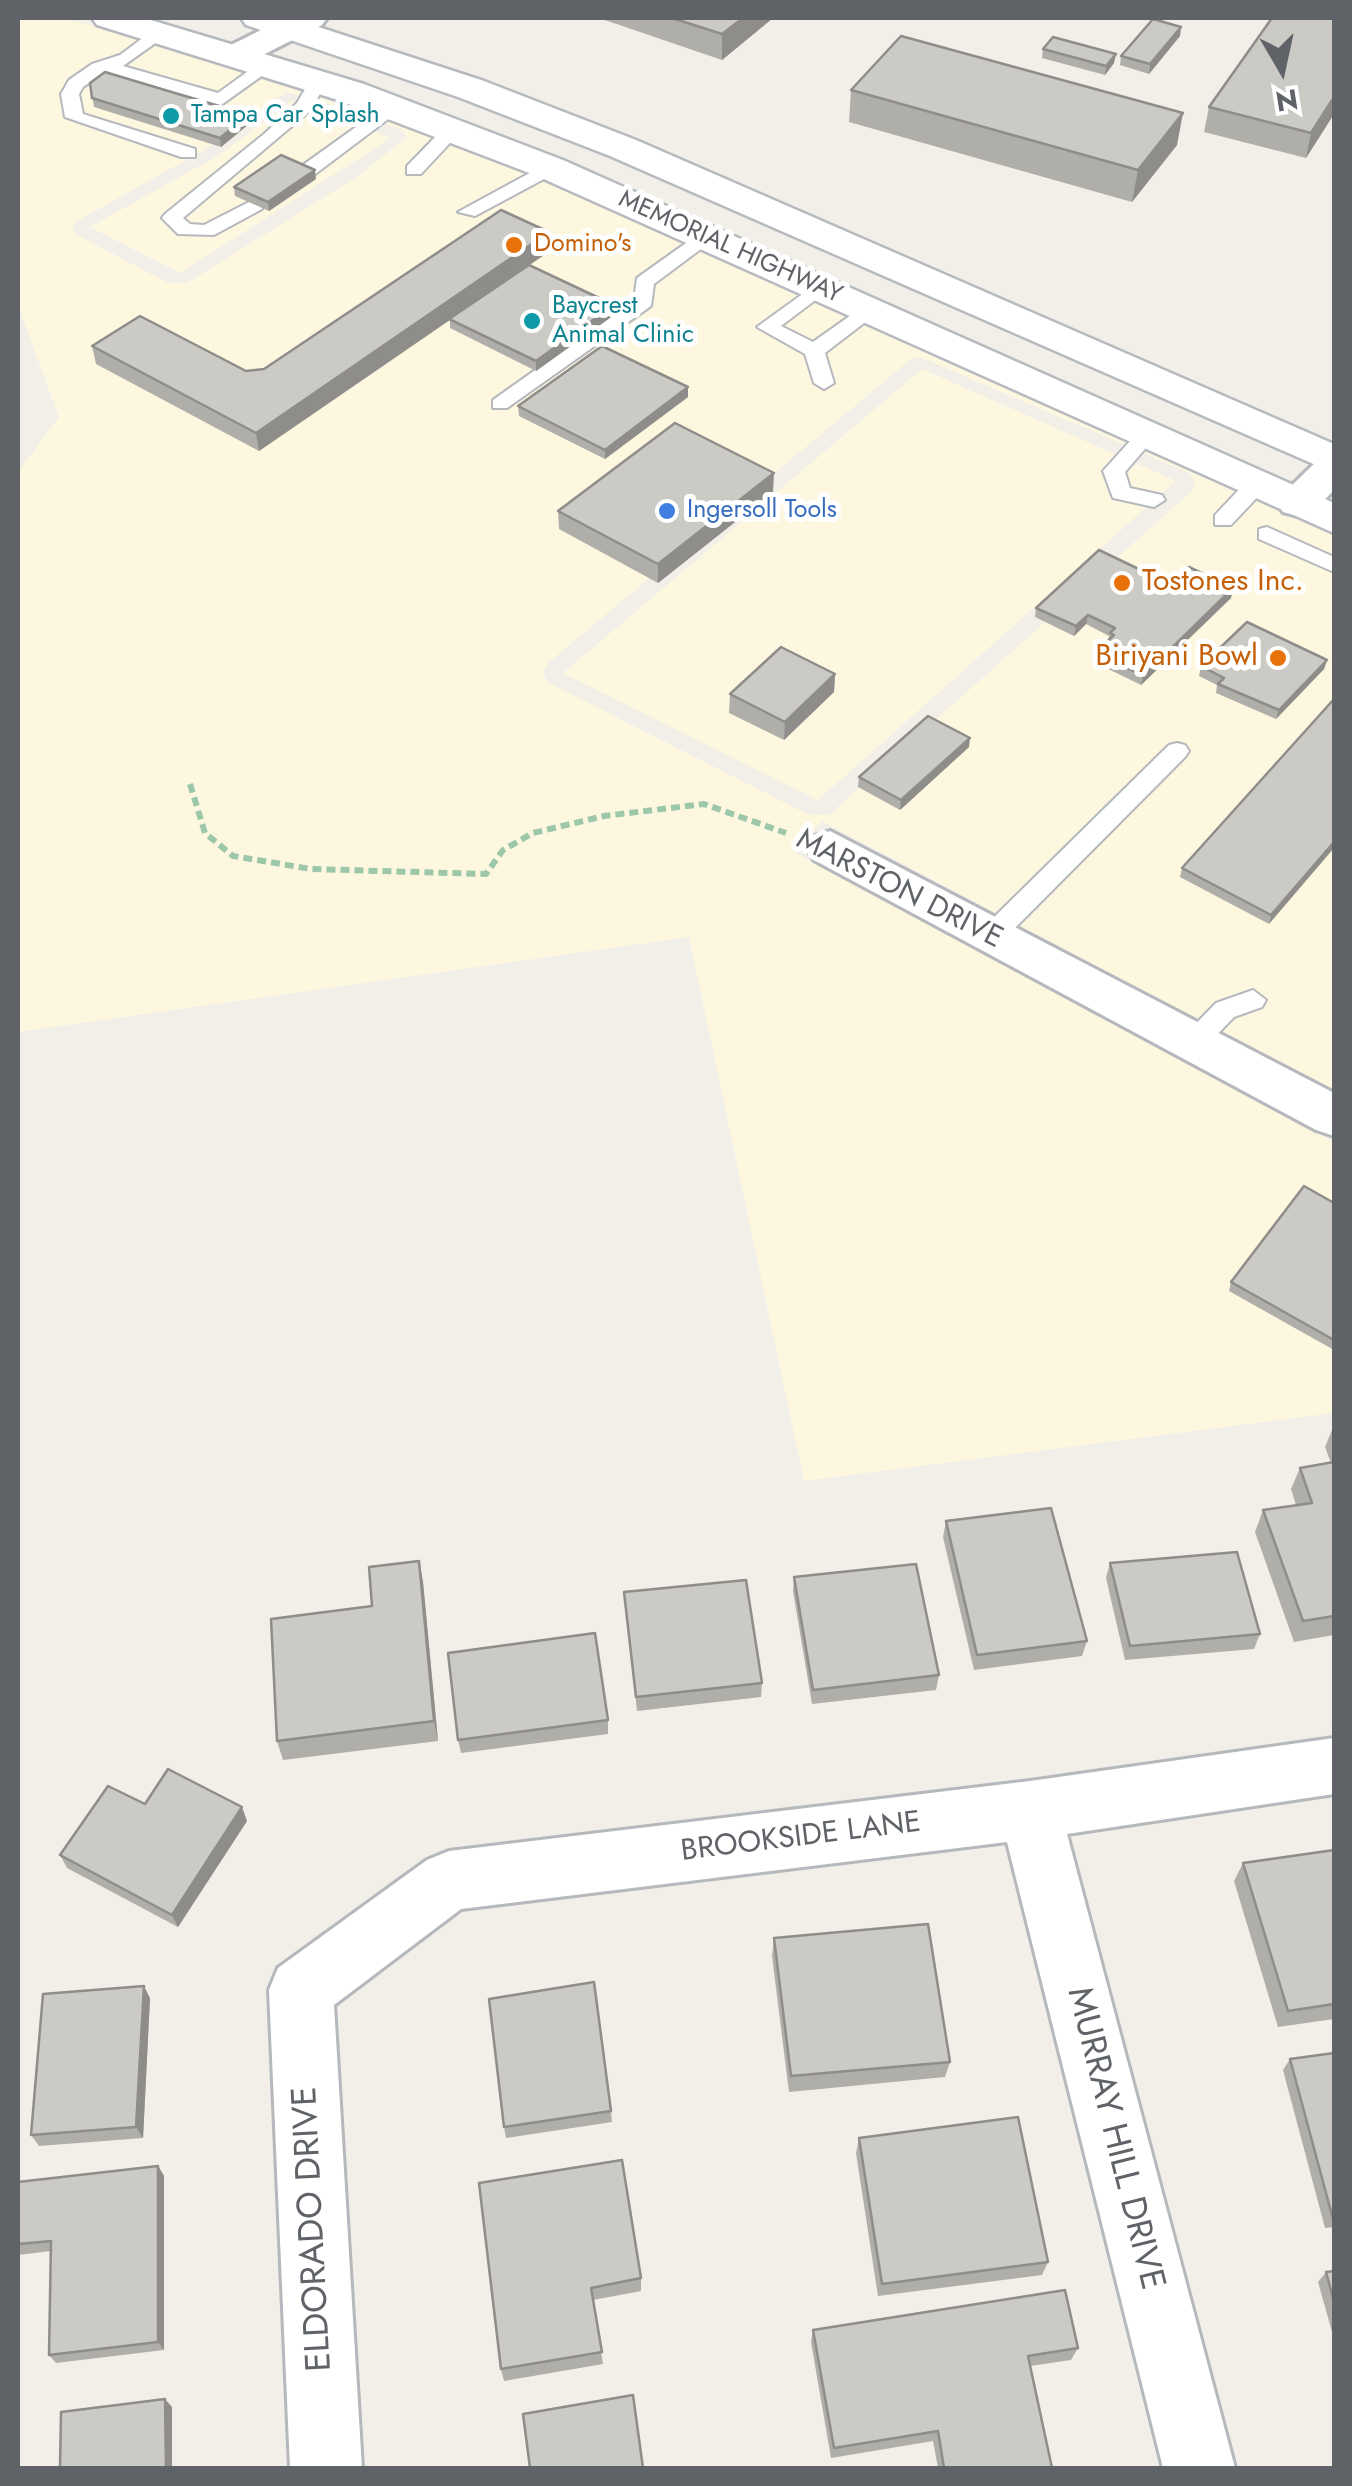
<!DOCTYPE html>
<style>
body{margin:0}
#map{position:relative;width:1352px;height:2486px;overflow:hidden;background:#f1efe8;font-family:Jost,sans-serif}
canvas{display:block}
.frame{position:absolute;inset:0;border:20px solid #5f6368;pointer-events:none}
.north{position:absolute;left:1232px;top:20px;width:100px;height:100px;-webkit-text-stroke:8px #fff;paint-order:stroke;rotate:171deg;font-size:28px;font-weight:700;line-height:40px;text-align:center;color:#5f6368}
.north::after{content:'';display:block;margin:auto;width:35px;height:45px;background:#5f6368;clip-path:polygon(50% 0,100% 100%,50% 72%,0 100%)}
</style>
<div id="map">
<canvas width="1352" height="2486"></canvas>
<div class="frame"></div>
<div class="north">N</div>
</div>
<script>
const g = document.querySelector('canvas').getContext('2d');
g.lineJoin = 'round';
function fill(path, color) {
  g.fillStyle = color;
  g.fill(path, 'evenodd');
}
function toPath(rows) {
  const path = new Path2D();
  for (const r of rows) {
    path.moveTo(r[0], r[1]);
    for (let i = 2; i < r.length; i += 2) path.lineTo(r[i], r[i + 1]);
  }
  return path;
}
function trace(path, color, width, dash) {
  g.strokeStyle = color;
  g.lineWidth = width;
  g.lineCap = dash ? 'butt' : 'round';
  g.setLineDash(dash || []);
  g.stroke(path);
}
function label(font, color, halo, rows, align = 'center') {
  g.font = font + ' Jost,sans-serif';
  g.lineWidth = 10;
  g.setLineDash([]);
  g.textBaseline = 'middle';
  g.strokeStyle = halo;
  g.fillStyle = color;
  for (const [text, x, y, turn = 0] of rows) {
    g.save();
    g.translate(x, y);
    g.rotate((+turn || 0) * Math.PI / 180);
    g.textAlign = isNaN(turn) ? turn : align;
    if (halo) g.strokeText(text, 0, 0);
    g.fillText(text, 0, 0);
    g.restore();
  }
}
const commercial = toPath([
 [18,18,63,18,153,41,443,139,696,247,1334,536,1334,1092,822,821,796,853,1334,1142,1334,1413,804,1481,689,937,18,1032,18,472,59,417,18,305],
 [286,92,350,110,400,129,407,137,358,176,187,283,168,283,75,234,73,225,79,220,209,147],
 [920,357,1190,473,1195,482,1193,490,829,815,807,814,547,682,543,672,548,663,911,359],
 [291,101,391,138,180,273,90,227,221,154],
 [922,369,1176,481,818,800,563,673]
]);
const path = toPath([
 [190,784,205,833,233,856,311,869,486,874,503,850,533,833,604,816,704,804,786,833]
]);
const service = toPath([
 [156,28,171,32,123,66,218,93,262,61,277,65,221,105,105,72,83,87,79,94,83,114,195,149,195,157,181,157,65,117,61,94,69,80,92,64,120,55,156,28],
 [312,77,327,81,311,110,183,218,190,224,204,225,255,199,262,201,262,209,214,235,178,234,162,218,165,214,264,134,297,103,312,77],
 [388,104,403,108,310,178,296,178,296,170,388,104],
 [446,126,462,130,421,174,407,174,407,166,446,126],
 [550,162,557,164,557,172,475,216,458,212,550,162],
 [700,233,717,237,654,284,651,306,507,408,493,408,493,400,634,300,637,278,700,233],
 [819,282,829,288,826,292,781,326,813,342,864,306,881,310,825,353,834,383,824,389,814,383,805,354,757,327,819,282],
 [1147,429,1157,435,1125,472,1130,488,1162,495,1165,500,1154,507,1113,498,1103,471,1140,430,1147,429],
 [1257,477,1268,484,1265,489,1231,525,1215,525,1215,515,1249,479,1257,477],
 [1267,527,1334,557,1334,572,1259,539,1259,529,1267,527],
 [1177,743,1185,745,1189,751,1185,757,1000,943,982,943,978,936,982,929,1169,745,1177,743],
 [1253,990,1266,1000,1262,1007,1234,1017,1201,1051,1183,1051,1179,1044,1183,1037,1216,1003,1253,990]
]);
const minor = toPath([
 [285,18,327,18,322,25,249,62,237,65,225,62,220,55,225,48,285,18],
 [1334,454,1334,490,1313,512,1298,516,1283,512,1277,503,1283,494,1320,458,1334,454],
 [830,831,1334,1093,1334,1136,1316,1130,814,860,807,848,814,836,830,831],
 [1334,1738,1334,1794,1067,1834,1235,2468,1163,2468,1007,1842,461,1909,334,2005,362,2468,290,2468,269,1990,278,1968,427,1860,449,1851,1030,1781,1334,1738]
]);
const secondary = toPath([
 [92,18,144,18,364,84,563,160,1334,503,1334,533,537,176,338,100,97,25,92,18],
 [241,18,291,18,484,81,636,140,1334,444,1334,473,610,156,458,97,246,25,241,18]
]);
const wall = toPath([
 [599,18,773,18,722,60],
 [1181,27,1180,36,1149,74,1120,65,1121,56],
 [1043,49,1114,63,1105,75,1042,58],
 [90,83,249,124,221,147,94,107],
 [851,90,1177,145,1132,202,849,122],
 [1209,107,1334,114,1306,158,1204,132],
 [316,179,269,211,235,196,234,187],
 [549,232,550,251,529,265,614,305,614,315,536,371,450,328,450,320,259,451,96,364,92,346,246,371,264,369],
 [688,397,605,459,519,416,518,406],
 [773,492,658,583,559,529,558,511],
 [1170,584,1233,588,1231,598,1141,685,1094,662,1096,652,1108,641,1109,636,1086,624,1074,636,1035,617,1036,608],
 [1327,660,1324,669,1276,719,1216,693,1217,685,1199,676,1201,666],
 [835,674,834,692,784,740,729,713,730,694],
 [1334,699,1269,924,1180,877,1182,868],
 [969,747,900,810,858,787,859,777],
 [1334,1203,1334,1350,1229,1291,1231,1282],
 [1334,1425,1334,1635,1294,1642,1255,1532,1263,1510,1296,1505,1291,1489,1300,1468,1331,1463,1325,1447],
 [946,1521,1087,1641,1082,1656,974,1670,943,1537],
 [419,1561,423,1582,438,1741,283,1760,277,1741,372,1606],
 [1110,1563,1260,1634,1254,1649,1125,1660,1106,1578],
 [794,1577,939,1675,936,1690,812,1704,793,1591],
 [624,1592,762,1683,761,1697,637,1711],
 [608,1720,608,1734,461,1753,458,1740],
 [145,1804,247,1821,178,1927,67,1868,60,1855],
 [1334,1850,1334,2019,1278,2027,1234,1881,1243,1863],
 [774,1938,950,2062,945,2077,789,2092,772,1956],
 [150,1998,143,2138,39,2146,31,2135],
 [1334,2053,1334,2227,1325,2228,1283,2070,1290,2059],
 [611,2111,612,2122,506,2138,504,2127],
 [859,2138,1048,2262,1042,2275,878,2296,856,2153],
 [158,2166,164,2176,164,2350,56,2363,49,2355,51,2251,18,2255,18,2182],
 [479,2183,641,2278,641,2291,593,2300,603,2364,504,2381,501,2369],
 [1334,2271,1334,2339,1318,2282,1326,2272],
 [813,2330,1078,2348,1071,2360,1030,2366,1052,2468,938,2468,933,2441,831,2458,811,2342]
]);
const shadedWall = toPath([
 [743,18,773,18,722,60,722,34],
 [1181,27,1180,36,1149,74,1150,64],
 [1116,54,1114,63,1105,75,1106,66],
 [1334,97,1334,114,1306,158,1311,133],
 [1183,113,1177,145,1132,202,1138,170],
 [248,115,249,124,221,147,220,138],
 [315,170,316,179,269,211,268,202],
 [549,232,550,251,259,451,256,433],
 [614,305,614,315,536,371,536,361],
 [688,387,688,397,605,459,605,450],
 [774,473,773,492,658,583,658,564],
 [1233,588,1231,598,1141,685,1143,676],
 [1088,615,1086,624,1074,636,1076,626],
 [1327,660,1324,669,1276,719,1279,710],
 [835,674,834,692,784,740,785,722],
 [970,738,969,747,900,810,901,800],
 [1334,842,1334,848,1269,924,1271,915],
 [419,1561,423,1582,438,1741,434,1721],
 [242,1807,247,1821,178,1927,172,1915],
 [144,1986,150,1998,143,2138,136,2127],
 [158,2166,164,2176,164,2350,158,2342],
 [165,2399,172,2407,172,2468,166,2468]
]);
const building = toPath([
 [672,18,743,18,722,34,672,18],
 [1272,18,1334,18,1334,97,1311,133,1209,107,1272,18],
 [1153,19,1181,27,1150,64,1121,56,1153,19],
 [901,36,1183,113,1138,170,851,90,901,36],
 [1053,37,1116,54,1106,66,1043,49,1053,37],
 [105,72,248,115,220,138,92,98,90,83,105,72],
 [281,155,315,170,268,202,234,187,281,155],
 [501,210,549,232,256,433,92,346,140,316,246,371,264,369,501,210],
 [529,265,614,305,536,361,449,319,529,265],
 [602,346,688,387,605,450,518,406,602,346],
 [675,423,774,473,658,564,558,511,675,423],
 [1099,550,1170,584,1189,567,1233,588,1143,676,1096,652,1114,635,1110,633,1115,628,1088,615,1076,626,1036,608,1099,550],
 [1247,622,1327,660,1279,710,1218,684,1224,678,1201,666,1247,622],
 [781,647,835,674,785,722,730,694,781,647],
 [1334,699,1334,842,1271,915,1182,868,1334,699],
 [928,716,970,738,901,800,859,777,928,716],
 [1304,1186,1334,1203,1334,1340,1231,1282,1304,1186],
 [1334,1462,1334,1616,1303,1621,1263,1510,1312,1503,1300,1468,1334,1462],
 [1051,1508,1087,1641,977,1655,946,1521,1051,1508],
 [1237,1552,1260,1634,1130,1646,1110,1563,1237,1552],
 [419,1561,434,1721,277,1741,271,1619,372,1606,369,1567,419,1561],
 [916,1564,939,1675,813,1690,794,1577,916,1564],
 [746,1580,762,1683,636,1697,624,1592,746,1580],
 [595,1633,608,1720,458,1740,448,1653,595,1633],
 [168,1769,242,1807,172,1915,60,1855,108,1786,145,1804,168,1769],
 [1334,1850,1334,2004,1288,2011,1243,1863,1334,1850],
 [928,1924,950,2062,791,2076,774,1938,928,1924],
 [594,1982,611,2111,504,2127,489,1999,594,1982],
 [144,1986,136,2127,31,2135,43,1994,144,1986],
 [1334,2053,1334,2219,1333,2219,1290,2059,1334,2053],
 [1018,2117,1048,2262,882,2284,859,2138,1018,2117],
 [622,2160,641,2278,591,2288,602,2352,501,2369,479,2183,622,2160],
 [158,2166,158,2342,49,2355,51,2241,18,2244,18,2182,158,2166],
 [1334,2271,1334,2302,1326,2272,1334,2271],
 [1065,2290,1078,2348,1028,2356,1052,2468,944,2468,938,2431,834,2448,813,2330,1065,2290],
 [633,2395,643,2468,530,2468,523,2414,633,2395],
 [165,2399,166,2468,60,2468,61,2412,165,2399]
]);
const markers = [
 [171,116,10,"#0f9aa8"],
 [514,245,10,"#e8710a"],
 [532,321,10,"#0f9aa8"],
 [667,511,10,"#3f7fe0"],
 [1122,583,10,"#e8710a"],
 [1278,658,10,"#e8710a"]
];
const farCulturenames = [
 ["Tampa Car Splash",191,116],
 ["Baycrest",552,307],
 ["Animal Clinic",552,336]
];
const farFoodnames = [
 ["Domino's",534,245]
];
const farStreetnames = [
 ["MEMORIAL HIGHWAY",730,248,24]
];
const farShopnames = [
 ["Ingersoll Tools",687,511]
];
const foodNames = [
 ["Tostones Inc.",1142,583],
 ["Biriyani Bowl",1258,658,"right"]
];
const streetNames = [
 ["MARSTON DRIVE",899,890,27],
 ["BROOKSIDE LANE",801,1838,-7]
];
const nearStreetnames = [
 ["MURRAY HILL DRIVE",1114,2139,76],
 ["ELDORADO DRIVE",314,2229,-93]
];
fill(commercial, '#fef7e0');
trace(service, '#b5b8bc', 4);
trace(minor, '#b5b8bc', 6);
trace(secondary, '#b6babf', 5);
trace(path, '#9cc7a9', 6, [9, 5]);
fill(service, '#fff');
fill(minor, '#fff');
fill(secondary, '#fff');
fill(wall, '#afaea9');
fill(shadedWall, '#8f8d8a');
fill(building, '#cccac5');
trace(building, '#8f8d8a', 2.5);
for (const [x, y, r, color] of markers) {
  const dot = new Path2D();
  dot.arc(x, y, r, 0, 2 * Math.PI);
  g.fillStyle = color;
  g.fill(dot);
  trace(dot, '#fff', 4);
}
label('25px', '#0d838f', '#fff', farCulturenames, 'left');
label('25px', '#c56008', '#fff', farFoodnames, 'left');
label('25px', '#5f6368', '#fff', farStreetnames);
label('25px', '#366cbe', '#fff', farShopnames, 'left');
label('30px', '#c56008', '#fff', foodNames, 'left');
label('30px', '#5f6368', '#fff', streetNames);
label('35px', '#5f6368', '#fff', nearStreetnames);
</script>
